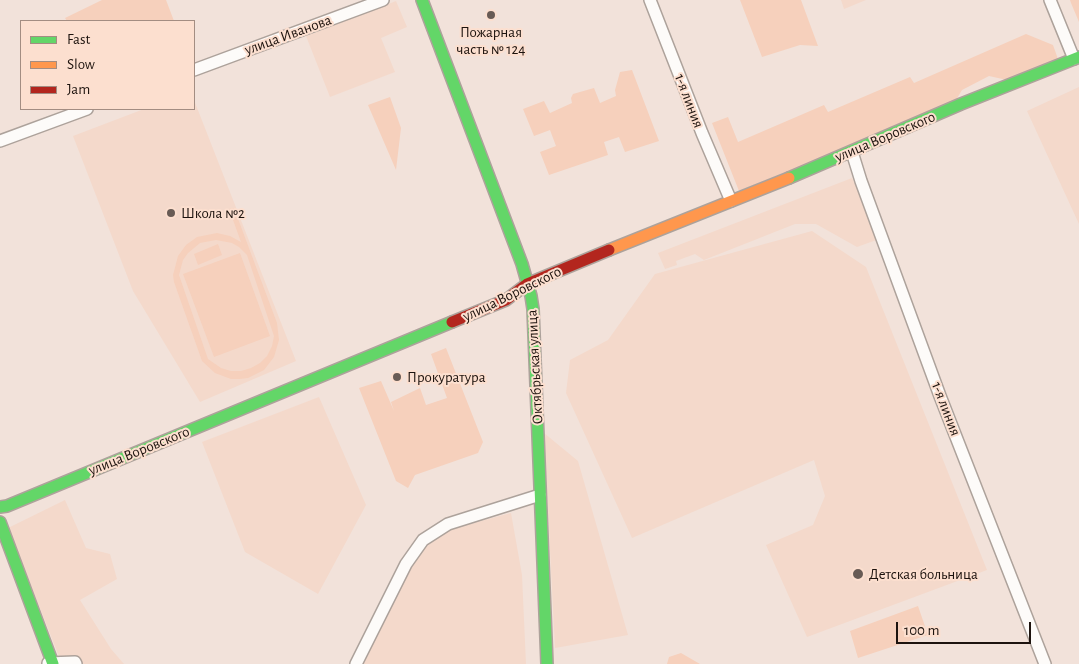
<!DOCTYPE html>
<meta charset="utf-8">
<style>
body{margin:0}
#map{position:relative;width:1079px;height:664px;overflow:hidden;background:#f2e2da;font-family:"Alegreya Sans",sans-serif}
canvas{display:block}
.legend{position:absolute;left:20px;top:20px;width:175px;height:90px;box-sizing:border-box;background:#fcdfcf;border:1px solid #a38d82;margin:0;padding:6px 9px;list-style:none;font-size:15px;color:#1d130e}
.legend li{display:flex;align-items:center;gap:10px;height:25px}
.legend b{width:25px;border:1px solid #a38d82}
.scale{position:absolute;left:896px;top:622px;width:135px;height:22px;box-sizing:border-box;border:2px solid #1d130e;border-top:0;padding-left:6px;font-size:15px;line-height:18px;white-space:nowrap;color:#1d130e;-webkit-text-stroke:4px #fcdfcf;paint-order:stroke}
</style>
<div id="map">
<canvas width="1079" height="664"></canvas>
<ul class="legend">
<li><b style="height:6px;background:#63d668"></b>Fast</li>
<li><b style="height:6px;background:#ff974d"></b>Slow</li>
<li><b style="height:6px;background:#b3261e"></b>Jam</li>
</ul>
<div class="scale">100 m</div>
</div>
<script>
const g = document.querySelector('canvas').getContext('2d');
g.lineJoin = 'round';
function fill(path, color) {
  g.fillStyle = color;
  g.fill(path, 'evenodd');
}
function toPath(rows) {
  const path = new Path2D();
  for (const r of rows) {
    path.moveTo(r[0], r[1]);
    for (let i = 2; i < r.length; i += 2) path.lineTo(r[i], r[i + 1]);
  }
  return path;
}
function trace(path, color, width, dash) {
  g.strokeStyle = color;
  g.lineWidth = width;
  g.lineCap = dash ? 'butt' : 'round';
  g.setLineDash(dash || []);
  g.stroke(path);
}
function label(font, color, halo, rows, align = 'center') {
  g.font = font + ' "Alegreya Sans",sans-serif';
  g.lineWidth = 4;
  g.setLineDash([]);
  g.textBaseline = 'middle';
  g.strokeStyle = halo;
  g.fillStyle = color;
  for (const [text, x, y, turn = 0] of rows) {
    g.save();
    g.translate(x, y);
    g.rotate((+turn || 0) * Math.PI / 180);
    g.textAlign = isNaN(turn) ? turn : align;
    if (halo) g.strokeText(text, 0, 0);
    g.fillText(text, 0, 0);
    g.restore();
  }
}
const built = toPath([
 [841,0,866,0,844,9],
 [396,1,407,27,381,38,395,72,330,97,306,36],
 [1079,87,1079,224,1027,111],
 [194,100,296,361,200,402,133,291,73,136,144,109,194,109],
 [852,178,882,238,857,247,816,224,795,224,704,260,695,254,676,261,677,265,665,269,658,253],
 [812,231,866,267,987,570,807,637,766,545,813,525,825,496,814,460,632,538,566,393,570,360,608,340,655,274],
 [319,397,366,505,318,594,245,552,202,442],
 [544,433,578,461,628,635,555,648],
 [65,500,86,548,110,554,117,579,80,600,111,649,124,664,62,664,8,528],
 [511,513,522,575,526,664,361,664,406,573,436,533]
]);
const green = toPath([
 [102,0,166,0,174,21,67,21,65,18],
 [740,0,801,0,818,46,800,45,762,57],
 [1070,0,1079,0,1079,22,1071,3],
 [1026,34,1053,45,1058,59,1007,80,989,76,962,90,953,105,739,191,712,123,728,117,738,142,824,105,828,112,910,77,914,83],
 [632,70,659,141,625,152,619,137,604,142,608,155,549,175,540,152,556,146,550,130,534,136,523,109,544,101,550,113,572,103,571,98,573,94,594,88,600,103,616,96,615,90,620,72],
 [390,97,401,128,396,170,368,105],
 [234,208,277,323,279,340,274,357,264,370,248,378,240,379,231,379,215,373,202,361,174,282,173,275,178,256,186,245,197,237,217,233,230,236,241,242,229,209],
 [216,240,232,243,239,247,247,255,274,336,272,346,267,356,260,363,251,368,241,371,231,371,221,368,208,359,179,275,183,260,188,253,200,243],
 [218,244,222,255,198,265,194,254],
 [240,253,270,336,214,357,183,274],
 [446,348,483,442,478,453,415,475,408,488,396,481,359,388,381,381,394,411,391,402,420,388,426,405,447,398,431,354],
 [918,606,928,635,858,658,850,631],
 [681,653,700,664,667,664,669,657]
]);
const street = toPath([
 [650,0,702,133,731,201],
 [1050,0,1074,59],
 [194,70,383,0],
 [0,141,87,109],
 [852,152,861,181,940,396,1045,664],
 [48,663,75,662,76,664],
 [356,664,406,564,423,540,448,524,540,495]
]);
const fast = toPath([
 [422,0,522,264,531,296,533,309,547,664],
 [789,178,961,104,1079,57],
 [0,507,7,506,452,322],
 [0,522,53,664]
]);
const slow = toPath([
 [609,250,789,178]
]);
const jam = toPath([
 [452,322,506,300,527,284,609,250]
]);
const markers = [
 [491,15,5,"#685b55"],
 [171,213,5,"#685b55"],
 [397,377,5,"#685b55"],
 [858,574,6,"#685b55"]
];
const poiNames = [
 ["Пожарная",491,32,"center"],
 ["часть № 124",491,49,"center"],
 ["Школа №2",181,213],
 ["Прокуратура",407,377],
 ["Детская больница",869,574]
];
const streetNames = [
 ["улица Иванова",288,35,-20],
 ["1-я линия",689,101,69],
 ["улица Воровского",885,137,-23],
 ["улица Воровского",512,294,-26],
 ["Октябрьская улица",535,367,-93],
 ["1-я линия",946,409,69],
 ["улица Воровского",139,451,-22]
];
fill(built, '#f4d9cb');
fill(green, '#f6d0bc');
trace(street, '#ada29b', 14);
trace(fast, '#ada29b', 14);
trace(slow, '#ada29b', 14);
trace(jam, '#ada29b', 14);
trace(street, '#fdfbf9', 11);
trace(fast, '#63d668', 11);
trace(slow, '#ff974d', 11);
trace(jam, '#b3261e', 11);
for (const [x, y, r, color] of markers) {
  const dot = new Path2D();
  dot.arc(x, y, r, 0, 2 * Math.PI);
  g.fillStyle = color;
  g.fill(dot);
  trace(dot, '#fcdfcf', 2);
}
label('15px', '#1d130e', '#fcdfcf', poiNames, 'left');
label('15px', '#1d130e', '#fcdfcf', streetNames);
</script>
